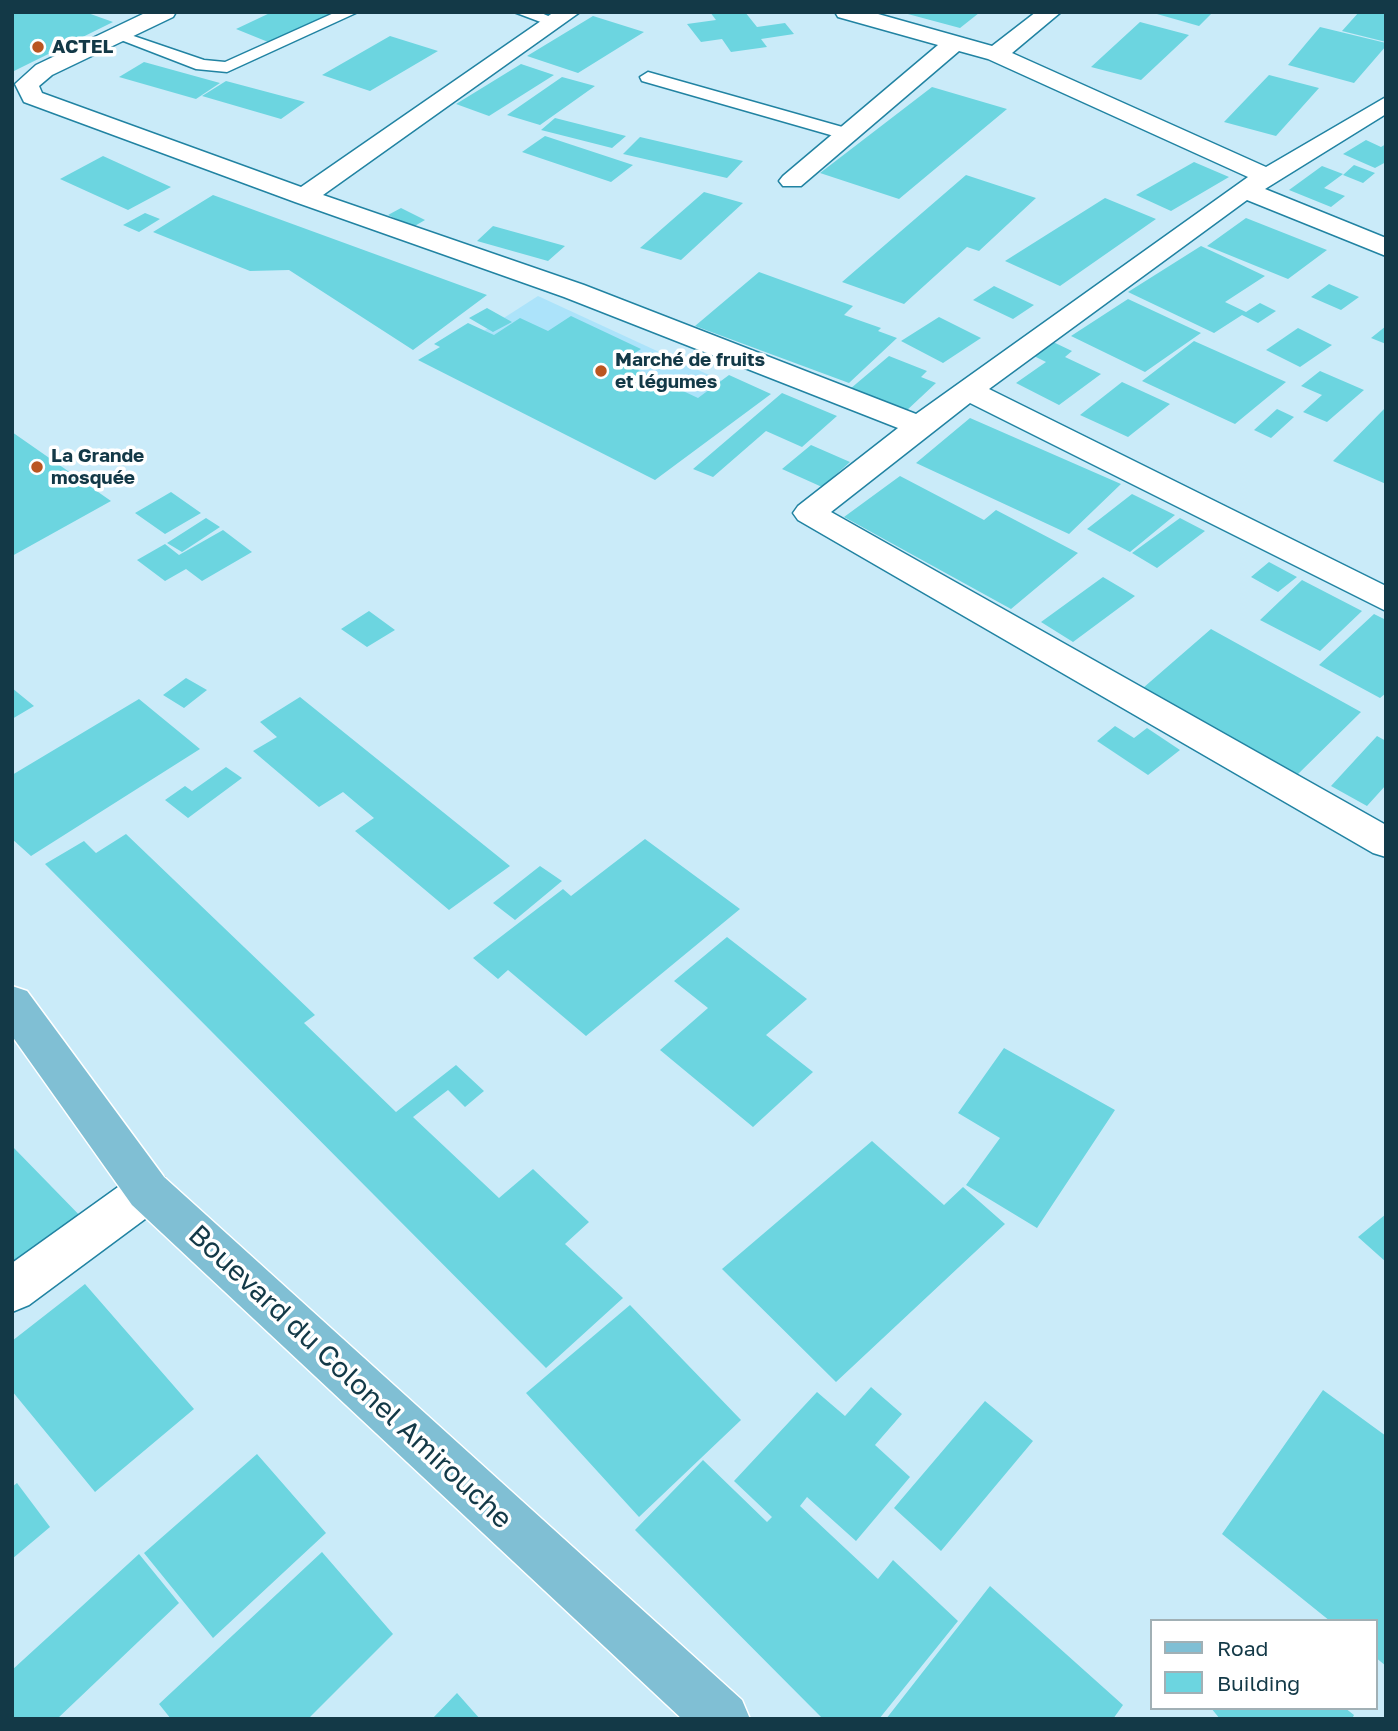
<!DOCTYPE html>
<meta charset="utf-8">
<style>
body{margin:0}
#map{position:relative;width:1398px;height:1731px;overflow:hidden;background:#caebf9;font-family:"Golos Text",sans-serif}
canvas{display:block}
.frame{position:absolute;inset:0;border:14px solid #133947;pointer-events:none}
.legend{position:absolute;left:1150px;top:1619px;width:228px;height:91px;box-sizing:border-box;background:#fff;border:2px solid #a1b0b5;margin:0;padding:9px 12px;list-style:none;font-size:21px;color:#133947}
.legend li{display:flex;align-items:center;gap:14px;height:35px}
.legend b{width:35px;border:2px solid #a1b0b5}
</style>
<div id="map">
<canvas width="1398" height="1731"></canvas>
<div class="frame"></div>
<ul class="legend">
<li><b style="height:9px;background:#80bfd4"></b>Road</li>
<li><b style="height:19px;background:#6cd5e0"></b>Building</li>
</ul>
</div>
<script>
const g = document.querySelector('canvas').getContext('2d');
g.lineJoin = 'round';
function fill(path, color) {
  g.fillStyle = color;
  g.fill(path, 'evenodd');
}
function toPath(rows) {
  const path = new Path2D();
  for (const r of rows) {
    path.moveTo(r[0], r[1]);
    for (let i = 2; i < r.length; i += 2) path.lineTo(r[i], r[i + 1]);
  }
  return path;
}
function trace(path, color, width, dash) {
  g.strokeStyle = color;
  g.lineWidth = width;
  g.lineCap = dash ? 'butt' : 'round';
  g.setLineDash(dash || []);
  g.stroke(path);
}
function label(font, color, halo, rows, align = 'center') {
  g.font = font + ' "Golos Text",sans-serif';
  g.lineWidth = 7;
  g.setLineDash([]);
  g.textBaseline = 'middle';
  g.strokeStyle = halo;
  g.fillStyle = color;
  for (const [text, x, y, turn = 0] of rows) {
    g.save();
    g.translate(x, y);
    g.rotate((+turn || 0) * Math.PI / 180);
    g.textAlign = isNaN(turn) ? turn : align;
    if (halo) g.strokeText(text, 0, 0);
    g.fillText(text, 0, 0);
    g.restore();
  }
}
const built = toPath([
 [538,296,748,393,670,452,457,348]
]);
const building = toPath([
 [12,12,85,12,113,22,12,72],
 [272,12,337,12,273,44,236,29],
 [710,12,745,12,757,27,785,23,794,34,761,39,767,47,731,52,722,39,701,42,687,24,716,20],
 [975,12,979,13,960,28,904,13],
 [1150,12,1213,12,1199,26],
 [1359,12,1386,12,1386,42,1342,31],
 [593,16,644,32,578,73,527,56],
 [1140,22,1189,35,1141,80,1091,67],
 [1320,27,1386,43,1386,46,1354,83,1288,65],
 [390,36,438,51,370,91,322,75],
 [144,62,220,83,196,99,119,77],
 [521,64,554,75,489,116,456,104],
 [1269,75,1319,88,1276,136,1224,122],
 [562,77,595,86,540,125,507,115],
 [226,81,305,102,281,119,202,96],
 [932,87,1007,109,899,199,820,173],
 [555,118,626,136,612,148,541,130],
 [545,136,633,165,611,182,522,152],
 [640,137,743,161,727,178,623,154],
 [1366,140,1381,147,1386,144,1386,162,1375,168,1343,154],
 [103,156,171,187,128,210,60,179],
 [1194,162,1229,177,1171,211,1136,195],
 [1354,165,1375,173,1363,183,1343,175],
 [1322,166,1343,174,1324,188,1345,196,1331,207,1289,190],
 [966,175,1036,198,979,251,967,247,904,304,842,282],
 [704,192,743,203,681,260,640,248],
 [213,195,487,295,413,350,289,270,250,271,153,232],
 [1105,198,1156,219,1060,286,1005,261],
 [401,208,425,220,413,227,388,215],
 [145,213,160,219,139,232,123,225],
 [1246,218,1327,250,1288,279,1207,246],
 [493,226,565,246,548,261,477,241],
 [1201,246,1265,276,1225,302,1246,312,1260,303,1276,311,1258,323,1242,315,1214,333,1128,292],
 [759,272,853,306,844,315,881,328,878,331,897,338,849,383,695,326],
 [1329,284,1359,297,1341,310,1311,297],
 [994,286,1034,305,1013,319,973,300],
 [1128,299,1201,333,1145,372,1071,336],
 [487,308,512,322,493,332,469,318],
 [571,316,641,349,621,362,698,398,729,375,771,394,655,480,418,360,440,347,434,344,468,323,494,335,520,318,548,331],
 [939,317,981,338,943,363,901,341],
 [1386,326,1386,344,1371,338],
 [1298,328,1332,345,1300,367,1266,350],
 [1051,341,1072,351,1065,357,1101,374,1059,405,1016,383,1046,362,1032,355],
 [1194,341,1286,382,1235,424,1142,381],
 [889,356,927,371,921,377,936,383,905,412,850,389],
 [1320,371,1364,390,1327,422,1303,412,1322,395,1301,386],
 [1122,382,1170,404,1128,437,1080,415],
 [782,393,837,416,802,447,766,431,713,477,693,469],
 [1386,407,1386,484,1333,461],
 [1277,409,1294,417,1271,438,1254,430],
 [970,418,1121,484,1069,534,916,463],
 [12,432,111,501,12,556],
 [811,445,850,462,822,487,782,469],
 [900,476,984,520,996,510,1078,553,1011,609,844,517],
 [171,492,201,513,165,534,135,513],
 [1132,494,1175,515,1130,552,1087,529],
 [206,518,220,527,182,552,167,543],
 [1180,518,1205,531,1157,568,1132,553],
 [223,530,252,552,202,581,186,569,165,581,137,560,165,544,179,555],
 [1269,562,1297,577,1278,592,1251,577],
 [1103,577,1135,596,1073,642,1041,622],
 [1302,580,1362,611,1320,651,1260,620],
 [369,611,395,630,367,647,341,629],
 [1374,614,1386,620,1386,693,1380,698,1319,665],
 [1211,629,1361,712,1295,777,1143,688],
 [186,678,207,690,184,708,163,695],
 [12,688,34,706,12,719],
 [300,697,510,866,449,910,355,831,374,818,343,792,319,807,253,751,277,737,260,722],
 [139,699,200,749,31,856,12,839,12,775],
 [1115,726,1134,738,1147,728,1180,750,1148,775,1097,741],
 [1377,736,1386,741,1386,785,1367,806,1331,786],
 [226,767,242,778,188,818,165,800,185,786,192,791],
 [126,834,315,1015,304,1023,396,1112,456,1065,484,1091,465,1107,448,1090,413,1117,499,1198,533,1169,589,1222,565,1244,623,1298,546,1368,45,864,84,841,96,853],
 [645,839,740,909,586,1036,508,970,498,979,473,958,563,889,571,896],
 [540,866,562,881,515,920,493,903],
 [727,937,807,999,766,1035,813,1072,753,1127,660,1050,708,1008,674,981],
 [1004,1048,1115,1110,1037,1228,966,1185,1000,1138,958,1113],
 [872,1141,944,1205,963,1187,1005,1224,836,1382,722,1269],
 [12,1146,89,1225,12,1286],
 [1386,1214,1386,1262,1358,1237],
 [85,1284,194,1409,95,1492,12,1391,12,1341],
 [630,1305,741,1420,639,1517,526,1393],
 [871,1387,902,1414,875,1445,910,1477,856,1541,807,1497,800,1506,878,1579,893,1560,958,1621,879,1719,823,1719,635,1530,703,1460,767,1522,772,1517,734,1481,817,1392,845,1416],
 [1323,1390,1386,1436,1386,1666,1375,1657,1375,1621,1330,1621,1222,1534],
 [985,1401,1033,1441,941,1551,894,1508],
 [257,1454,326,1533,213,1638,144,1553],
 [17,1483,50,1527,12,1559,12,1487],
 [322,1552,393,1634,308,1719,171,1719,159,1704],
 [139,1554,179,1603,57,1719,12,1719,12,1670],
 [990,1586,1123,1705,1113,1719,886,1719],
 [457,1693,480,1719,432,1719],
 [1211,1708,1345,1708,1354,1715,1352,1719,1220,1719]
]);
const service = toPath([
 [336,12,358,12,227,72,196,69,108,35,116,30,204,60,225,62,336,12],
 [514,12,539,12,562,22,554,27,514,12],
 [648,72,853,130,856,134,847,139,841,138,642,81,640,77,648,72]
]);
const minor = toPath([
 [147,12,176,12,173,17,52,75,39,86,42,93,301,187,554,12,580,12,323,195,584,285,916,414,1248,177,988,59,959,51,801,186,783,186,779,181,783,176,938,45,838,17,835,12,871,12,992,46,1036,12,1061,12,1012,53,1266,167,1386,97,1386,114,1265,189,1386,238,1386,256,1247,200,989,389,1386,586,1386,611,970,403,831,512,1386,825,1386,857,1373,853,798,520,793,513,798,506,898,428,564,297,295,202,24,102,15,84,36,65,147,12],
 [148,1171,164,1177,170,1191,164,1205,29,1305,12,1312,12,1263,132,1177,148,1171]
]);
const primary = toPath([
 [12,986,27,991,164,1177,742,1700,750,1719,682,1719,132,1205,12,1036,12,986]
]);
const markers = [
 [38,47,7,"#ba5621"],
 [601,371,7,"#ba5621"],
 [37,467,7,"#ba5621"]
];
const farPoinames = [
 ["ACTEL",52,47],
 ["Marché de fruits",615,360],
 ["et légumes",615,382],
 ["La Grande",51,456],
 ["mosquée",51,478]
];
const nearStreetnames = [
 ["Bouevard du Colonel Amirouche",350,1377,43]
];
fill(built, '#ace3fa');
fill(building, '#6cd5e0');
trace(service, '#2183a2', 3);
trace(minor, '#2183a2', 3);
trace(primary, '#fff', 3);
fill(service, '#fff');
fill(minor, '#fff');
fill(primary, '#80bfd4');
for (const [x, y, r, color] of markers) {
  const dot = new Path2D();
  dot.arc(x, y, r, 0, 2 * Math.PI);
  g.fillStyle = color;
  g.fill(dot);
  trace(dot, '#fff', 2.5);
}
label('bold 19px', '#133947', '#fff', farPoinames, 'left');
label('28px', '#133947', '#fff', nearStreetnames);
</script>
